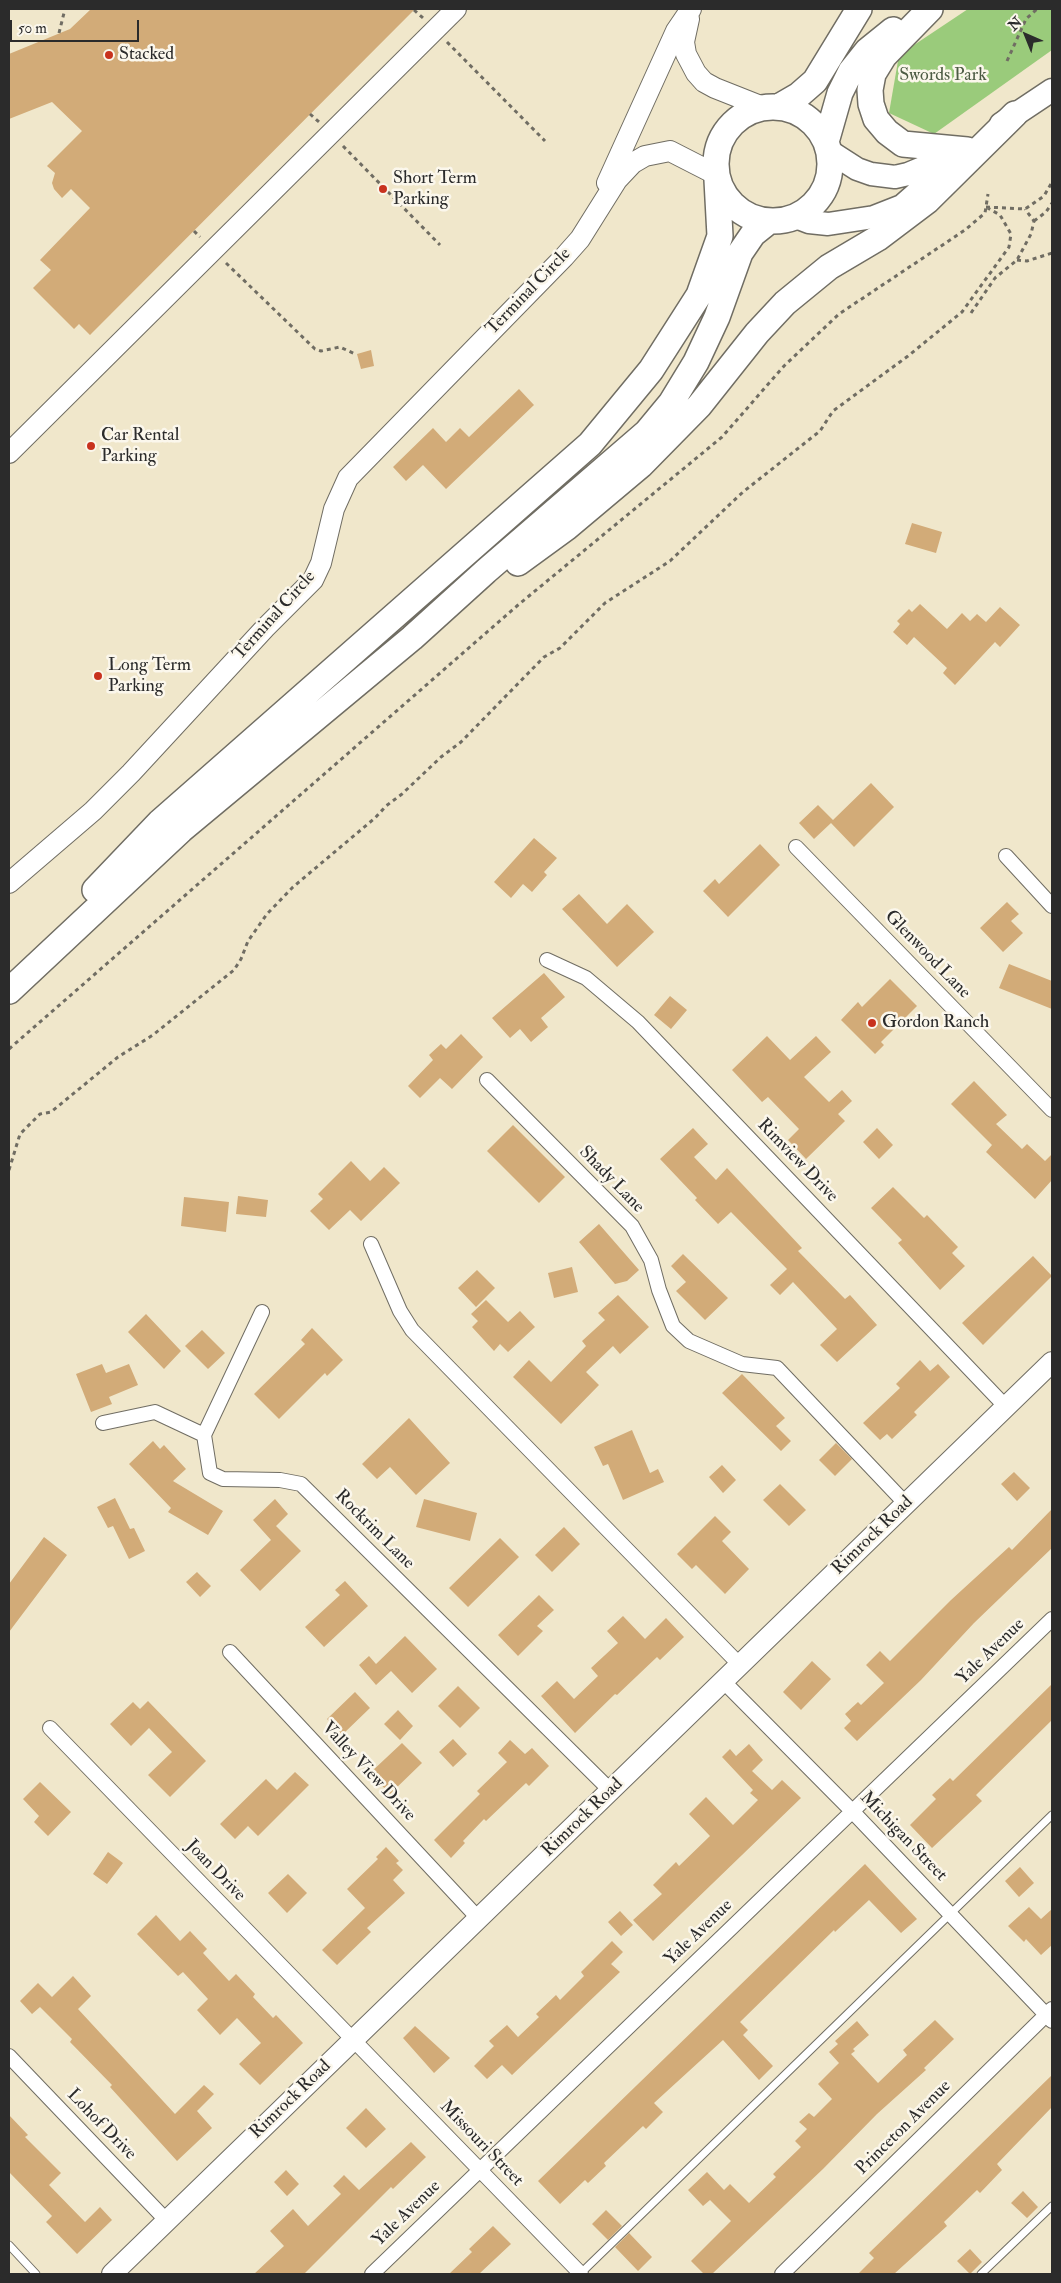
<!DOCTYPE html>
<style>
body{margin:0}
#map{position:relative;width:1061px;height:2283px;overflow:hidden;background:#f0e7cb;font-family:"IM FELL Double Pica",serif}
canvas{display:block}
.frame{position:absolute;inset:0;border:10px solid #2b2b2b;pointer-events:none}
.north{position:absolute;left:1001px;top:10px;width:50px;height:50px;-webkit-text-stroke:4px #fbf7ec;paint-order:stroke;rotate:316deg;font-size:14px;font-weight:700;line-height:20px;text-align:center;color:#2b2b2b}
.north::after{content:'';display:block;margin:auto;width:18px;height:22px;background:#2b2b2b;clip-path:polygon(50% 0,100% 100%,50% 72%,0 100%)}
.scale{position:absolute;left:10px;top:20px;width:129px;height:22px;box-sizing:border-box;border:2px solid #2b2b2b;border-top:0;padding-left:6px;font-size:15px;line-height:18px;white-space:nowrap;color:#2b2b2b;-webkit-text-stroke:4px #fbf7ec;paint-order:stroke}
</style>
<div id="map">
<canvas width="1061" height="2283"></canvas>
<div class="frame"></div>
<div class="north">N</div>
<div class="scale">50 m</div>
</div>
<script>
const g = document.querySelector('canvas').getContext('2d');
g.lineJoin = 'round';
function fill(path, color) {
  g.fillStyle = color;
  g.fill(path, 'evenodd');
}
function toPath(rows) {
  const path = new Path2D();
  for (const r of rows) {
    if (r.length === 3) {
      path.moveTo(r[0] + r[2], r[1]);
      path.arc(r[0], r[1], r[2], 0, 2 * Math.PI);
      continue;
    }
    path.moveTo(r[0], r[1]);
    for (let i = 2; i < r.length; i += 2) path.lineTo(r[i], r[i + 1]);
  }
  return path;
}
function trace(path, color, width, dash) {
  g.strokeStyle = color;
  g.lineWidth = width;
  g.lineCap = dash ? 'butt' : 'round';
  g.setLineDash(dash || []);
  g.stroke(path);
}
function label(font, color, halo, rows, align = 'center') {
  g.font = font + ' "IM FELL Double Pica",serif';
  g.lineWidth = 5;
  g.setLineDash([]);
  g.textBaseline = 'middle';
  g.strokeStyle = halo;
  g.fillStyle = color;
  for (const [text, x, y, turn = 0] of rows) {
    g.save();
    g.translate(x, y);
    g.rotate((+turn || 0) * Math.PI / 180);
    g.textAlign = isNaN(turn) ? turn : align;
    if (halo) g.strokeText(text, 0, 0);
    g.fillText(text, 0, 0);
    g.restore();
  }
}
const green = toPath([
 [968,9,1052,9,1052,50,934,134,889,113,899,55]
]);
const building = toPath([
 [91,9,415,9,90,335,79,324,74,329,33,288,51,270,40,260,90,208,71,189,62,198,54,189,52,183,55,173,47,166,82,131,52,102,9,119,9,54,70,29],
 [371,350,374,366,361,369,357,354],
 [519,389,534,405,446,489,423,465,406,481,393,467,433,428,446,442,460,428,469,437],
 [912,523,942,532,936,553,905,544],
 [920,604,947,629,962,613,970,621,977,614,986,622,1000,607,1020,625,1000,647,995,642,955,685,943,673,947,668,914,637,907,645,893,632,900,624,897,621,909,609,912,612],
 [871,783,894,807,854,847,831,823,814,839,799,823,818,805,833,820],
 [534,838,557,858,544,872,547,875,532,892,523,884,511,898,494,882],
 [760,844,780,865,728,917,703,891,715,879,719,884],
 [579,894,607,924,627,904,654,932,617,967,562,909],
 [1007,902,1019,914,1011,921,1023,933,1003,952,980,928],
 [1009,964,1052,981,1052,1009,999,988],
 [544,973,565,997,541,1018,548,1027,531,1042,520,1029,510,1038,492,1018],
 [890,979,917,1006,881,1042,884,1045,875,1054,841,1020,858,1002,862,1007],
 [670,996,687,1010,671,1029,654,1015],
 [461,1034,483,1057,452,1089,440,1078,420,1098,408,1086,433,1060,429,1055,441,1044,446,1049],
 [767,1036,790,1060,816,1036,831,1052,804,1077,829,1102,842,1090,852,1101,838,1114,845,1121,806,1159,788,1140,799,1129,768,1097,762,1102,732,1070],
 [974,1081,1007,1115,996,1124,1022,1149,1027,1144,1045,1161,1052,1154,1052,1180,1035,1199,986,1152,992,1145,951,1104],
 [513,1125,565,1177,539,1203,487,1151],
 [693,1128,708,1144,694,1157,716,1180,727,1168,802,1248,798,1251,845,1299,850,1295,877,1325,837,1362,820,1345,837,1329,793,1282,780,1295,770,1285,787,1269,731,1212,718,1224,695,1200,697,1198,660,1159],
 [877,1128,893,1145,879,1159,863,1142],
 [351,1161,370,1181,384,1167,400,1183,361,1221,350,1210,329,1230,310,1211,323,1199,318,1194],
 [893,1187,924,1218,927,1215,958,1247,952,1253,965,1266,940,1290,898,1243,902,1240,871,1208],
 [238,1196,268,1200,266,1217,236,1214],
 [184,1197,229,1202,226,1232,181,1226],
 [599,1224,639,1270,627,1281,615,1284,579,1242],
 [683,1254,728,1298,705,1320,676,1291,686,1282,671,1266],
 [1033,1256,1052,1276,983,1345,962,1323],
 [572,1267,578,1292,554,1298,548,1273],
 [477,1270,495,1288,476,1307,458,1288],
 [618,1295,649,1327,620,1354,613,1346,586,1372,599,1385,561,1424,513,1377,529,1360,551,1382,586,1346,582,1341,605,1320,598,1313],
 [486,1300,508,1322,520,1311,535,1327,508,1352,500,1344,494,1351,472,1327,478,1321,471,1314],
 [146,1314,181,1351,164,1369,128,1332],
 [312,1328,343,1360,327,1376,325,1373,279,1419,254,1394,305,1344,301,1340],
 [202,1330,225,1353,208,1369,185,1346],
 [920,1360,930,1371,938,1364,950,1377,914,1412,917,1415,892,1439,887,1434,880,1440,863,1423,900,1388,896,1384],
 [102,1364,106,1373,129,1364,138,1385,109,1397,112,1404,91,1412,76,1374],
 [742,1374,785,1418,776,1426,791,1441,781,1451,722,1393],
 [409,1418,450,1463,416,1495,390,1467,377,1479,362,1464],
 [632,1430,650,1473,658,1469,664,1482,623,1500,608,1464,603,1466,594,1447],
 [153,1441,160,1449,164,1445,186,1469,173,1481,223,1511,208,1535,168,1512,171,1508,129,1464],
 [836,1443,852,1459,835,1476,819,1460],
 [722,1465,736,1480,723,1493,709,1477],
 [1014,1472,1030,1488,1017,1501,1001,1484],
 [780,1484,806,1510,789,1526,763,1500],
 [115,1498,130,1529,134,1528,145,1551,129,1559,113,1526,108,1528,97,1507],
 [275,1499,288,1514,276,1526,301,1551,260,1591,240,1570,271,1540,253,1520],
 [424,1499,477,1513,470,1541,416,1527],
 [1052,1509,1052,1548,974,1623,921,1680,857,1741,844,1728,851,1721,845,1714,858,1702,861,1705,884,1683,866,1665,880,1651,890,1661,951,1600,1009,1547,1012,1550],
 [715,1516,731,1532,722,1541,749,1569,725,1594,696,1565,692,1569,677,1554],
 [564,1527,580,1544,552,1572,535,1555],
 [44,1537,67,1555,9,1632,9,1584],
 [500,1538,519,1557,468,1607,449,1588],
 [197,1572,211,1586,200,1597,186,1582],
 [345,1581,368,1606,324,1647,305,1627,340,1595,335,1590],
 [539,1595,554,1610,537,1626,543,1631,518,1656,498,1635],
 [623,1616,645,1639,666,1618,684,1637,660,1660,657,1657,617,1695,615,1694,575,1733,541,1696,557,1681,574,1699,598,1676,591,1668,618,1643,607,1631],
 [405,1636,437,1669,412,1693,391,1671,376,1685,359,1665,369,1656,376,1664],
 [812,1661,831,1679,801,1710,783,1692],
 [1052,1684,1052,1720,976,1795,982,1801,932,1848,910,1825,936,1799,932,1795,950,1778,953,1781],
 [458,1686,480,1708,460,1728,438,1706],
 [355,1692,370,1708,342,1735,327,1719],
 [148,1701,206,1761,170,1797,148,1775,172,1752,149,1728,131,1746,110,1724,133,1702,140,1709],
 [398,1710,413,1726,400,1740,384,1724],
 [453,1739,467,1754,453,1767,439,1752],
 [510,1740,525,1754,532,1748,549,1766,529,1786,526,1783,486,1821,484,1819,463,1841,465,1843,451,1858,434,1840,480,1794,477,1791,507,1762,498,1753],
 [402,1743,422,1763,390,1794,370,1773],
 [749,1744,763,1760,752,1771,772,1790,782,1780,801,1798,653,1941,633,1920,662,1894,653,1885,676,1862,679,1866,710,1836,689,1814,706,1797,733,1825,758,1800,750,1793,753,1790,722,1757,730,1749,736,1756],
 [295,1772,309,1785,258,1836,248,1826,235,1839,220,1824,266,1779,277,1790],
 [40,1782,71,1812,48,1836,34,1822,39,1816,23,1799],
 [386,1847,399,1861,396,1863,403,1870,393,1880,405,1893,367,1928,371,1932,337,1965,322,1950,365,1908,347,1889,378,1859,376,1857],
 [108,1852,123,1863,107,1884,93,1874],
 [865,1864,917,1919,901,1933,869,1900,835,1932,834,1930,740,2022,748,2030,743,2035,773,2066,759,2080,723,2040,654,2103,663,2112,646,2129,643,2126,604,2163,606,2166,588,2183,585,2180,560,2204,538,2181],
 [1020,1867,1034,1883,1019,1897,1005,1881],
 [288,1874,307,1893,287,1913,268,1893],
 [1029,1907,1041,1919,1052,1909,1052,1945,1041,1955,1026,1939,1024,1942,1008,1926],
 [620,1911,633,1925,621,1936,608,1922],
 [156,1915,180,1941,190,1931,207,1949,203,1953,229,1981,236,1974,255,1994,253,1997,273,2018,276,2015,303,2043,260,2085,239,2064,261,2043,237,2018,220,2035,197,2010,208,1999,183,1972,178,1976,137,1934],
 [612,1941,623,1952,611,1964,620,1972,512,2075,502,2065,487,2079,474,2066,494,2046,489,2041,507,2025,518,2037,539,2017,536,2014,556,1995,560,2000,584,1976,581,1972],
 [73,1976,91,1996,78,2009,175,2114,204,2085,214,2094,197,2111,212,2128,177,2161,110,2087,112,2085,70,2042,72,2039,40,2007,32,2014,20,2001,38,1983,52,1997],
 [935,2020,954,2039,924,2068,926,2070,877,2114,823,2169,712,2274,704,2274,691,2261,731,2221,710,2200,703,2206,688,2190,707,2172,724,2190,730,2184,749,2203,776,2177,773,2174,801,2147,795,2141,807,2129,799,2122,809,2113,814,2117,832,2099,818,2084,839,2063,829,2052,838,2044,835,2041,857,2021,869,2035,853,2049,855,2051,851,2054,878,2083,907,2055,903,2050],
 [415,2026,450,2058,434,2073,403,2038],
 [1052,2075,1052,2107,997,2164,1002,2170,980,2193,977,2190,944,2222,947,2226,894,2274,858,2274,874,2258,869,2253],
 [366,2108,386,2129,366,2148,346,2128],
 [9,2115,28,2135,25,2137,61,2173,49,2185,85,2222,100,2207,112,2220,77,2254,46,2222,52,2216,9,2172],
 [411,2142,426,2157,393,2189,391,2187,304,2274,254,2274,284,2246,270,2231,293,2209,308,2226,341,2194,333,2186,344,2175,359,2190],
 [286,2170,299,2184,287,2196,274,2182],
 [1023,2191,1038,2207,1027,2218,1011,2203],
 [606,2210,622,2226,608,2240,592,2224],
 [493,2226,511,2244,479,2274,449,2274,472,2252,469,2249],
 [629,2233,652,2257,638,2271,615,2247],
 [970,2249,982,2262,970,2274,957,2261]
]);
const path = toPath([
 [414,10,423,18],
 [59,33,65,9],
 [447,42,545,141],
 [1007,61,1026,19,1037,9],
 [310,114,319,122],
 [343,146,440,245],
 [986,207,1025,209,1044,196,1052,182],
 [1034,221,1046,212,1052,203],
 [194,231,200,237],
 [1017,260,1027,261,1052,253],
 [226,263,315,349,321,351,340,347,355,354],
 [971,313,995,278,1017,260,1031,234,1034,221,1025,209],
 [9,1049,518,605,722,437,784,366,839,314,965,230,985,213,988,194],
 [9,1170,20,1134,40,1114,51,1112,118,1057,153,1035,234,970,241,959,248,941,267,914,293,887,375,818,386,806,402,794,441,757,461,742,544,657,560,648,605,603,670,561,743,492,820,431,833,411,908,356,962,312,1009,247,1011,234,1000,215,986,207]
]);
const lane = toPath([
 [9,2245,36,2274],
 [580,2274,1052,1815],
 [981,2274,1052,2206]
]);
const street = toPath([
 [796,847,1052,1110],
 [1006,856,1052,906],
 [547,960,586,978,638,1022,1006,1407],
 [487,1080,632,1226,651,1260,659,1290,673,1326,689,1341,742,1364,777,1368,906,1504],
 [371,1244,400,1311,412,1330,740,1665],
 [262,1312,204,1435,210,1473,223,1479,280,1480,301,1484,611,1791],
 [103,1423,155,1412,204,1435],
 [230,1652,478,1918],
 [724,1682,852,1811,1052,2021],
 [50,1728,581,2274],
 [9,2056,166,2220],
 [372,2274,1052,1619],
 [782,2274,1052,2009]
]);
const secondary = toPath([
 [689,19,684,42,686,54,696,73,704,82,715,88,763,107],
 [607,183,676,31,691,9],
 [9,453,456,9],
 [9,883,93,811,131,773,265,628,313,580,321,563,334,509,348,478,564,257,580,239,617,180,633,163,645,156,670,151,715,174],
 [112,2274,1052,1362]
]);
const primary = toPath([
 [1001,124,1052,90],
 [829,151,857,169,871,174,895,177,908,174,949,157],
 [796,217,809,222,828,224,874,217,902,206,943,170]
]);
const highway = toPath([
 [930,9,884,56,873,74,870,90,871,104,876,119,887,132,903,144,967,150],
 [780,106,799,95,815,81,859,9],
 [773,164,57],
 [826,142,840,93,851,71,867,51,893,30],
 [518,563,566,528,641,465,699,406,757,333,785,303,829,267,878,238,927,201,1015,114],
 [95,890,160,822,590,444,651,370,699,295,720,236,717,180],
 [9,991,181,830,412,638,486,571,647,432,671,403,696,362,717,317,740,253,753,234,768,222]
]);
const markers = [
 [109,55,5,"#c8321e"],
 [383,189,5,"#c8321e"],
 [91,446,5,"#c8321e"],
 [98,676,5,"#c8321e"],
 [872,1023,5,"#c8321e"]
];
const poiNames = [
 ["Stacked",119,55],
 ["Short Term",393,179],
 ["Parking",393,200],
 ["Car Rental",101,436],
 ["Parking",101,457],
 ["Long Term",108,666],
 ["Parking",108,687],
 ["Gordon Ranch",882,1023]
];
const parkNames = [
 ["Swords Park",943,76]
];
const streetNames = [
 ["Terminal Circle",529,292,-46],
 ["Terminal Circle",275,616,-48],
 ["Glenwood Lane",927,955,46],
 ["Rimview Drive",797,1161,46],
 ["Shady Lane",611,1180,46],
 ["Rockrim Lane",374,1530,45],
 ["Rimrock Road",873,1536,-44],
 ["Yale Avenue",991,1652,-44],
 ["Valley View Drive",368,1772,47],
 ["Rimrock Road",583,1818,-44],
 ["Michigan Street",903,1837,46],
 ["Joan Drive",215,1871,46],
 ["Yale Avenue",699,1933,-44],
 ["Rimrock Road",291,2100,-44],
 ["Lohof Drive",101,2125,46],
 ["Princeton Avenue",904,2128,-45],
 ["Missouri Street",481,2144,46],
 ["Yale Avenue",407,2214,-44]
];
fill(green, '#9acb7b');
fill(building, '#d2ab78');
trace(lane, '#706d63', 9);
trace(street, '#706d63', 16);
trace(secondary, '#706d63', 22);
trace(primary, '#706d63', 25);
trace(highway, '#706d63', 28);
trace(path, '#706d63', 3, [4, 4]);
trace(lane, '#fff', 7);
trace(street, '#fff', 14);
trace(secondary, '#fff', 20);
trace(primary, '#fff', 22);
trace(highway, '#fff', 25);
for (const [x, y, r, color] of markers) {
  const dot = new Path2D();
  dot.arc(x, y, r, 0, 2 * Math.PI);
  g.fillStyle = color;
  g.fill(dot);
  trace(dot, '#fbf7ec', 2);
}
label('18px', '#2b2b2b', '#fbf7ec', poiNames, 'left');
label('18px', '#4c5b43', '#fbf7ec', parkNames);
label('18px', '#2b2b2b', '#fbf7ec', streetNames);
</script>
